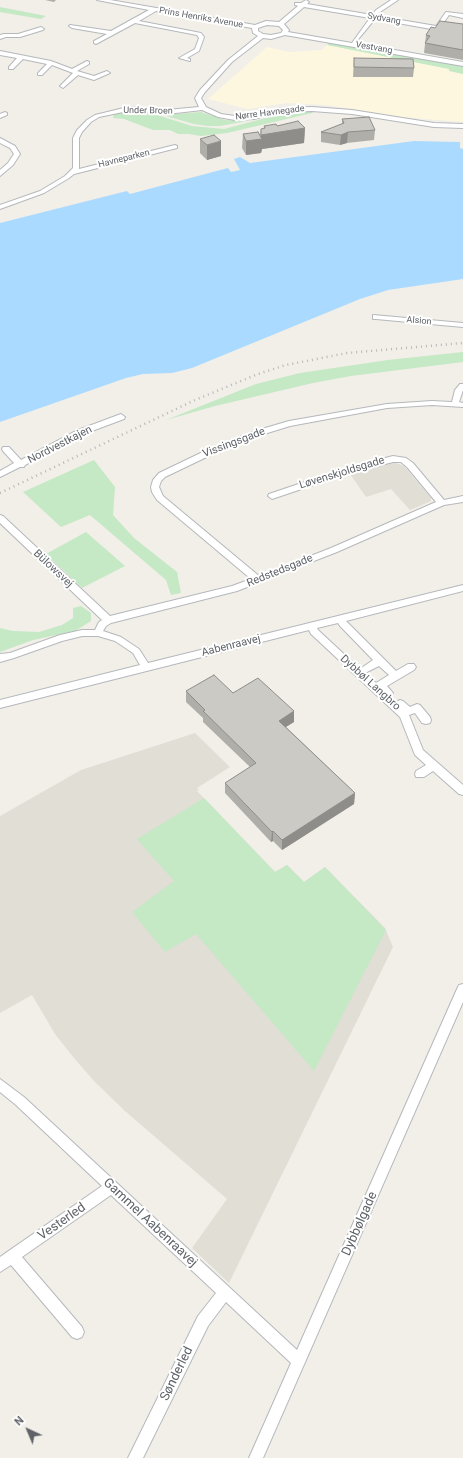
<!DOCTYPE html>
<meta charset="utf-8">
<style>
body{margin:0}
#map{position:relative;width:463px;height:1458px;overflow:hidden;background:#f1efe8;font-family:Roboto,sans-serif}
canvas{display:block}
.north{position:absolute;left:8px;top:1410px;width:40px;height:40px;-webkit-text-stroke:3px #fff;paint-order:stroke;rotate:316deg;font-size:11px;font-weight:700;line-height:16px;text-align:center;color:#5f6368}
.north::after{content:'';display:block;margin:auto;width:14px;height:18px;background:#5f6368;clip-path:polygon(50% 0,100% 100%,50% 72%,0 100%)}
</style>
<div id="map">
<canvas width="463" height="1458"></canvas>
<div class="north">N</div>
</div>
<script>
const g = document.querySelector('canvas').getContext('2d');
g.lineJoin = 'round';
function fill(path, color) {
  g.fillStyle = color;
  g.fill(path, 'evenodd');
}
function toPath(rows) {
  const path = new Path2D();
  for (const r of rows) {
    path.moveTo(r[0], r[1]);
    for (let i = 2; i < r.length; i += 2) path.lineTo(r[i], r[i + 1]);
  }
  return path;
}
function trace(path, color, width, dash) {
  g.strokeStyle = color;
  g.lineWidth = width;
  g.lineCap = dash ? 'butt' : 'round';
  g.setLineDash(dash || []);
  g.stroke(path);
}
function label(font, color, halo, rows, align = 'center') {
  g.font = font + ' Roboto,sans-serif';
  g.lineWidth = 4;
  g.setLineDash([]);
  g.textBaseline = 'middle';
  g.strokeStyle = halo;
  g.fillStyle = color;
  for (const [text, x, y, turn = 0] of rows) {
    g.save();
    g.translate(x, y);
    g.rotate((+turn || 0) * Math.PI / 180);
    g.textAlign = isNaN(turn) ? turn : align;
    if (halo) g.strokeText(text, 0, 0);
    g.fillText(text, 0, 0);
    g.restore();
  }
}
const commercial = toPath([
 [327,45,450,69,449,71,463,74,463,122,402,117,327,105,286,103,248,109,208,99,267,47,289,52,322,50]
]);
const education = toPath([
 [393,462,404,466,431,498,431,501,410,510,391,489,366,497,350,474],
 [195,733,230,767,197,788,199,790,197,791,204,798,275,872,287,865,304,882,325,867,385,928,393,947,229,1283,192,1248,227,1199,125,1111,94,1081,74,1058,55,1034,32,995,0,1013,0,816,81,770]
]);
const green = toPath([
 [0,7,46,16,41,19,0,12],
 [330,42,463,65,463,74,449,71,449,69,327,45],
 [128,112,157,115,192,126,224,129,277,115,294,112,312,112,312,113,227,133,201,136,189,134,178,134,170,130,153,130,124,119,113,118,114,114],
 [201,112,225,120,247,121,220,126,208,126,194,124,163,115],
 [463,352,463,362,351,376,313,383,215,406,166,420,256,384,300,373,388,360],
 [94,460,115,487,113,515,134,538,177,572,181,593,171,595,166,580,90,515,61,527,23,492],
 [86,532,125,566,82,588,46,554],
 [81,606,91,613,91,621,75,631,33,640,0,652,0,628,13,631,39,632,62,625,73,618,73,608],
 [204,798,275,872,287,865,304,882,325,867,386,930,314,1071,196,934,165,952,132,912,174,881,137,839]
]);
const water = toPath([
 [414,141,460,142,460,148,463,149,463,279,388,290,360,299,192,368,172,373,143,374,126,378,0,422,0,223,127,191,130,194,228,168,231,172,240,170,234,159,240,157,250,163]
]);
const minor = toPath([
 [97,0,110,0,255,25,266,21,279,22,298,6,295,5,295,3,301,3,306,0,309,2,307,4,372,15,376,10,391,0,398,0,380,12,377,16,436,26,446,12,463,14,463,18,449,15,439,29,437,30,375,19,355,43,463,62,463,66,285,35,271,39,263,38,232,62,205,92,201,98,206,107,221,114,235,116,254,115,282,108,312,107,352,110,434,123,463,124,463,128,434,127,352,114,312,111,282,112,254,119,235,120,218,117,202,110,167,114,128,111,99,117,91,122,82,132,79,138,79,169,175,145,177,146,177,148,74,174,69,178,44,193,0,209,0,205,40,191,65,176,73,168,73,138,77,130,87,120,95,115,128,107,167,110,199,107,195,98,200,90,228,60,258,36,253,33,252,28,156,11,139,21,201,33,204,37,199,51,187,58,190,59,190,61,179,58,195,49,199,38,197,35,135,23,96,44,94,43,94,41,107,34,72,28,69,26,70,25,111,31,149,10,97,0],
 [304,7,370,18,352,43,288,32,289,30,284,24,304,7],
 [267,25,279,26,283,30,281,33,271,35,263,34,258,31,258,28,267,25],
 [41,27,44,29,43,30,20,37,6,37,0,39,0,35,4,34,18,34,41,27],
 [0,51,51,61,72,69,87,61,89,62,89,64,77,71,94,76,107,71,110,73,94,80,78,75,63,88,60,86,73,73,52,65,42,75,38,75,38,73,47,64,23,59,13,69,9,69,9,67,17,58,0,55,0,51],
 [5,112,7,113,7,115,0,118,0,114,5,112],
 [0,138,15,146,20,154,13,165,0,176,0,170,8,163,14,154,10,148,0,143,0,138],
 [373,315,463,323,463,327,376,319,373,319,373,315],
 [460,384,463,384,463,390,459,402,463,403,463,407,432,405,387,408,290,426,261,435,215,453,165,477,161,481,159,487,163,496,259,576,331,548,436,502,407,467,401,462,393,462,346,474,272,499,268,496,269,494,340,470,393,456,406,458,413,463,444,500,463,496,463,502,444,505,337,552,237,591,111,623,106,626,103,631,121,637,139,649,148,663,463,585,463,591,346,621,396,671,408,664,414,664,416,667,414,670,387,686,393,693,390,696,396,702,400,700,403,701,410,707,417,704,420,705,430,717,431,720,430,723,426,724,422,723,415,713,409,715,423,750,463,785,463,795,459,794,433,771,424,777,416,777,415,774,416,771,426,765,415,755,400,717,311,634,309,630,0,708,0,700,140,665,133,653,115,641,98,636,82,636,62,641,14,658,0,662,0,654,10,653,60,635,82,630,95,630,99,622,102,620,0,523,0,515,3,516,110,616,232,586,251,579,157,500,152,492,151,487,153,480,159,473,209,449,255,431,289,421,387,404,432,401,452,402,455,390,460,384],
 [338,623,340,626,373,660,360,669,318,630,317,628,338,623],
 [379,666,389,675,376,683,365,673,379,666],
 [121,414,125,417,124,419,84,434,25,465,24,467,20,467,0,477,0,471,14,463,3,451,2,449,3,447,9,447,21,460,78,430,121,414],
 [463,984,463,1002,263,1458,249,1458,291,1363,226,1302,208,1326,143,1458,128,1458,198,1316,216,1293,111,1195,22,1257,82,1327,84,1332,82,1337,77,1339,72,1337,11,1265,0,1272,0,1257,102,1186,16,1105,0,1092,0,1079,24,1097,297,1350,457,989,459,985,463,984]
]);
const rail = toPath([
 [0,493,195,400,258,374,286,365,347,353,463,343]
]);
const wall = toPath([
 [45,0,56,0,54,2],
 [463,24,463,60,424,53,426,35,435,28],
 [354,58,414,68,413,77,353,77],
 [342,119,375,130,374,140,347,143,340,145,321,142,321,132,342,124],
 [264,126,277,126,305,128,304,143,262,149,261,153,246,155,242,148,243,134,260,136,261,129,264,129],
 [200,139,221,156,207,160,200,153],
 [186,691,233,693,294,711,294,722,286,727,355,793,354,804,282,850,273,841,271,842,225,793,225,783,250,767,203,722,203,718,186,702]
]);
const shadedWall = toPath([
 [305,128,304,143,262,149,261,153,246,155,246,141,261,139,261,135],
 [348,132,347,143,340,145,341,135],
 [221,141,221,156,207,160,207,145],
 [294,711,294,722,279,731,279,721],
 [355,793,354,804,282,850,282,840],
 [273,831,273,841,271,842,272,832]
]);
const building = toPath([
 [440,21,463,24,463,50,425,43,430,36,426,35,431,27,435,28,440,21],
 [354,58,413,59,414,68,354,67,354,58],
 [369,117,375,130,348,132,341,135,321,132,344,123,342,119,369,117],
 [298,121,305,128,261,135,261,129,265,128,264,126,276,124,277,126,298,121],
 [258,132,262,139,246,141,243,134,258,132],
 [214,135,221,141,207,145,200,139,214,135],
 [214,675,233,693,258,678,294,711,279,721,355,793,282,840,273,831,272,832,225,783,256,763,203,711,205,710,186,691,214,675]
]);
const farStreetnames = [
 ["Prins Henriks Avenue",201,18,10],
 ["Sydvang",384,19,10],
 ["Vestvang",374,48,10],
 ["Under Broen",148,111,1],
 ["Nørre Havnegade",270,113,-7],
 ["Havneparken",124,159,-14],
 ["Alsion",419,321,5]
];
const streetNames = [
 ["Vissingsgade",234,443,-21],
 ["Nordvestkajen",60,445,-27],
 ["Løvenskjoldsgade",342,473,-17],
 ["Bülowsvej",53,569,43],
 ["Redstedsgade",280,571,-22],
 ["Aabenraavej",231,646,-14],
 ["Dybbøl Langbro",370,683,42]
];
const nearStreetnames = [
 ["Vesterled",62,1222,-35],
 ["Gammel Aabenraavej",150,1223,43],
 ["Dybbølgade",360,1224,-66],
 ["Sønderled",177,1374,-64]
];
fill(commercial, '#fef7e0');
fill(education, '#e1ded6');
fill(green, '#c5e8c5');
fill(water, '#aadaff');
trace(minor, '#b5b8bc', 2);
fill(minor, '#fff');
trace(rail, '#b6b7b8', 2.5, [1, 4]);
fill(wall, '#afaea9');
fill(shadedWall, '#8f8d8a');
fill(building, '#cccac5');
trace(building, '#8f8d8a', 1);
label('9px', '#5f6368', '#fff', farStreetnames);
label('11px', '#5f6368', '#fff', streetNames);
label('13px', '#5f6368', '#fff', nearStreetnames);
</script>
